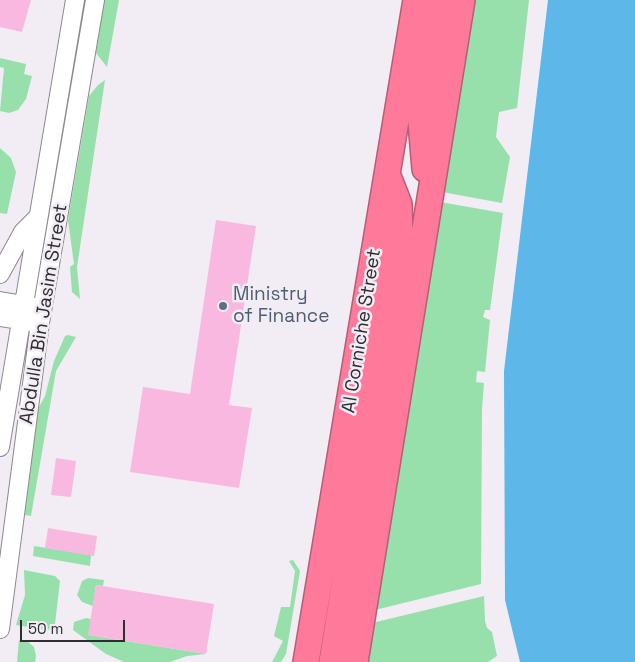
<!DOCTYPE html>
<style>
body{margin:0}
#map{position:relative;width:635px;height:662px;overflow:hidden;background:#f2ecf4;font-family:"Space Grotesk",sans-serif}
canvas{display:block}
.scale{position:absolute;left:20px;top:620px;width:105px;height:22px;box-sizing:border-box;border:2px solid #2e2d2f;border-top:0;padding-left:6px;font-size:15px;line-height:18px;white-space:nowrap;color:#2e2d2f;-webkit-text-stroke:4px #f2ecf4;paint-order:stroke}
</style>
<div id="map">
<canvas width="635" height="662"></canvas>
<div class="scale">50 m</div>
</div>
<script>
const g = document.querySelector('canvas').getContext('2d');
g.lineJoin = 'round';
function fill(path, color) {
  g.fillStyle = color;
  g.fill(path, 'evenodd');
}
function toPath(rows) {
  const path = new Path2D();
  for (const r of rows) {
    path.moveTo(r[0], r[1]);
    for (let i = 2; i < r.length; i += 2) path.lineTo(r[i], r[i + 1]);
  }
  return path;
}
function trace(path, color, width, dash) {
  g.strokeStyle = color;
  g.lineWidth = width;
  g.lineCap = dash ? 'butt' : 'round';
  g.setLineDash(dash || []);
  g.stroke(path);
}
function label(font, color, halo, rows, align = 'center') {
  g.font = font + ' "Space Grotesk",sans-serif';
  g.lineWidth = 5;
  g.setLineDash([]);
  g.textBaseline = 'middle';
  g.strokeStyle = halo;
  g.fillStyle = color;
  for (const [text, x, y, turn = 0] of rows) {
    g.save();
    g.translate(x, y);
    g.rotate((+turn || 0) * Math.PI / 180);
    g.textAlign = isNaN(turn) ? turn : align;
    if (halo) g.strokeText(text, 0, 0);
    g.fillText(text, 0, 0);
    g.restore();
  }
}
const green = toPath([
 [104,0,119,0,107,67,96,53],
 [470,0,529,0,517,108,499,112,496,137,510,157,502,203,442,192],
 [0,58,26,64,24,74,32,76,26,99,18,110,9,113,0,111,4,68,0,67],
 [105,80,77,267,80,299,72,292,70,267,74,264,68,220,89,96,98,85],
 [0,148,11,158,16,172,7,214,0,213],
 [440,202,503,213,490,310,485,310,483,317,490,320,485,372,477,371,476,382,484,383,482,409,481,584,375,610],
 [68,335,76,337,56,371,31,516,20,514,38,409,45,396,54,361,65,336],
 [34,546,91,555,90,566,33,556],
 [293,560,300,571,286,654,281,662,272,662,283,641,274,636,281,607,290,607,295,571,289,561],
 [24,570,55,576,60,581,55,624,48,630,16,625,25,595],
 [88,578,104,580,103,586,96,585,93,606,82,602,77,595,82,581],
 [484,596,485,621,487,628,492,632,497,656,488,662,366,662,372,623],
 [86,618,91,619,89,635,206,654,187,656,170,662,124,662,106,654,73,630,74,622],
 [19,640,27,641,34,647,36,656,35,662,17,662]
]);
const water = toPath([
 [548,0,635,0,635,662,520,662,505,600,504,371]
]);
const building = toPath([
 [0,0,31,0,22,32,0,27],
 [216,220,256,226,229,405,252,408,239,488,130,472,143,387,190,394],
 [56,458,76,461,71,497,51,495],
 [48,528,97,536,94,556,45,548],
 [96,585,214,604,206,654,88,635]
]);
const minor = toPath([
 [0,274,23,232,37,218],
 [0,301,35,307],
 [0,317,32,322],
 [0,447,75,0],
 [0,629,40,323,95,0]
]);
const highway = toPath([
 [425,169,421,122,440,0],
 [306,662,416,0],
 [332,662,400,235,399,204,388,176],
 [355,662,462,0]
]);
const markers = [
 [223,306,5,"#5c6f8a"]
];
const serviceNames = [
 ["Ministry",233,295],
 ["of Finance",233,317]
];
const streetNames = [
 ["Abdulla Bin Jasim Street",44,314,-81],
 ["Al Corniche Street",362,331,-81]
];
fill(green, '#97e0ac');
fill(water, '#5db7e9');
fill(building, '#f8b8e0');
trace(minor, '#8d888f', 20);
trace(highway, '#b65e75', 28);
trace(minor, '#fff', 18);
trace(highway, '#ff799b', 25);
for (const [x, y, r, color] of markers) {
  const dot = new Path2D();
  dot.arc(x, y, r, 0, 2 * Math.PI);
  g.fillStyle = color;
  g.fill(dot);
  trace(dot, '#f2ecf4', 2);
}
label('19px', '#4e5e75', '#f2ecf4', serviceNames, 'left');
label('19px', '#2e2d2f', '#f2ecf4', streetNames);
</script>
